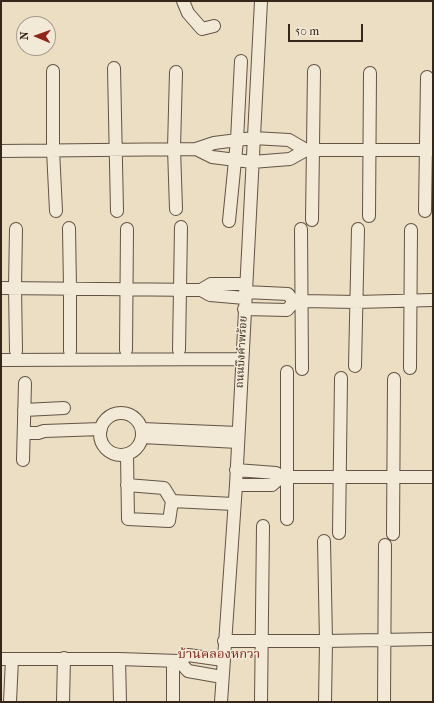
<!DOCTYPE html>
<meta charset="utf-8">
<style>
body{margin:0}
#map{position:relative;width:434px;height:703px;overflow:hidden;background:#ebdec2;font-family:"IM FELL French Canon",serif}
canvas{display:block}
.frame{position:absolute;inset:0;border:2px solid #36251b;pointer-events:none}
.north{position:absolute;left:16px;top:16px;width:40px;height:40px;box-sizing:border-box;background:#f2ead7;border:1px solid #a79b8c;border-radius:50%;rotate:272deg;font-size:11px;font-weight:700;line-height:16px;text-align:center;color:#36251b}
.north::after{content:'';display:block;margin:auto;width:14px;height:18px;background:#8f2418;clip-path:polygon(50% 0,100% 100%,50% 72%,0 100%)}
.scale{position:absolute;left:288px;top:24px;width:75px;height:18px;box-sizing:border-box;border:2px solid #36251b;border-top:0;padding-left:5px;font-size:12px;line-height:14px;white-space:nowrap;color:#36251b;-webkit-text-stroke:3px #f2ead7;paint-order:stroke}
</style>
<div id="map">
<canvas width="434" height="703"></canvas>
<div class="frame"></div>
<div class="north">N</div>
<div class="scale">50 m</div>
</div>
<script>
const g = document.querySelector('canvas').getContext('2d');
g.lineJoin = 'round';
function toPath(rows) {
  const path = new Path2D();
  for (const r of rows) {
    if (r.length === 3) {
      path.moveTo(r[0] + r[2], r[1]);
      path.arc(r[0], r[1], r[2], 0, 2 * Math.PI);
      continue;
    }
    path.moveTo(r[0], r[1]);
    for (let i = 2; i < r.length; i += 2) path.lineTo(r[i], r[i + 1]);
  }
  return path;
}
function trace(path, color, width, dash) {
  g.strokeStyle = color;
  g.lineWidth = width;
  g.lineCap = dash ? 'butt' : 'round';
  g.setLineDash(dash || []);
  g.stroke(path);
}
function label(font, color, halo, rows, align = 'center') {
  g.font = font + ' "IM FELL French Canon","Noto Serif Thai",serif';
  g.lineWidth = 3;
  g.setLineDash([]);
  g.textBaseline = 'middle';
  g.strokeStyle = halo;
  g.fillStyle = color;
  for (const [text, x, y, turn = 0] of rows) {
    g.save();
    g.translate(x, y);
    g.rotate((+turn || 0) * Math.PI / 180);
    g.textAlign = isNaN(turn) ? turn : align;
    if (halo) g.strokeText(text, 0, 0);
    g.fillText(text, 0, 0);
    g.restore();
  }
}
const minor = toPath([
 [183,1,188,13,202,29,214,26],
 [114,68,117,211],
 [53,71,53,150,56,211],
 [196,149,212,157,252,162,290,159,306,150,433,150],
 [1,151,196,149,214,143,253,138,289,140,306,150],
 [176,209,174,148,176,72],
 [425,211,427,77],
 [369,216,370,73],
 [312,220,314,71],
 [229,221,237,140,241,61],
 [69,228,70,288,70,351],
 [16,229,15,287,16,351],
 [301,229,302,369],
 [1,288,201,290,210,295,245,298],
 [201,290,211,284,245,284],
 [245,292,288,294,294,302],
 [244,309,287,310,294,302,303,301,356,302,433,300],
 [126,350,127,229],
 [179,350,181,227],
 [1,360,242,359],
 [355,366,358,229],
 [410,368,411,230],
 [24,410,64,408],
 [121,434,21],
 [142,429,238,433],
 [24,433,38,433,44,431,101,429],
 [142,437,238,442],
 [127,454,128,519,169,521,172,501],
 [23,460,25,383],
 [236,470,276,473,281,477],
 [127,485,164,488,172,501,234,504],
 [236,485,272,485,281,477,433,477],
 [287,519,287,372],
 [339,533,341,378],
 [393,534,394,379],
 [324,541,326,641,325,702],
 [224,641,326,641,433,639],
 [1,659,119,659,179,661,188,655,223,660],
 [119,659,120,702],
 [173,661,173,702],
 [179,661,188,671,222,677],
 [10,702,12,659],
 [63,702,64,658],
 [221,702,236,485,261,1],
 [261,702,263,526],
 [384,702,385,545]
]);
const streetNames = [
 ["ถนนบึงคำพร้อย",242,352,-87]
];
const quarterNames = [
 ["บ้านคลองหกวา",219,655]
];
trace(minor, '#635345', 14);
trace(minor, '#f2ead7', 12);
label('11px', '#36251b', '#f2ead7', streetNames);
label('13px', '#7a1f14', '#f2ead7', quarterNames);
</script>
